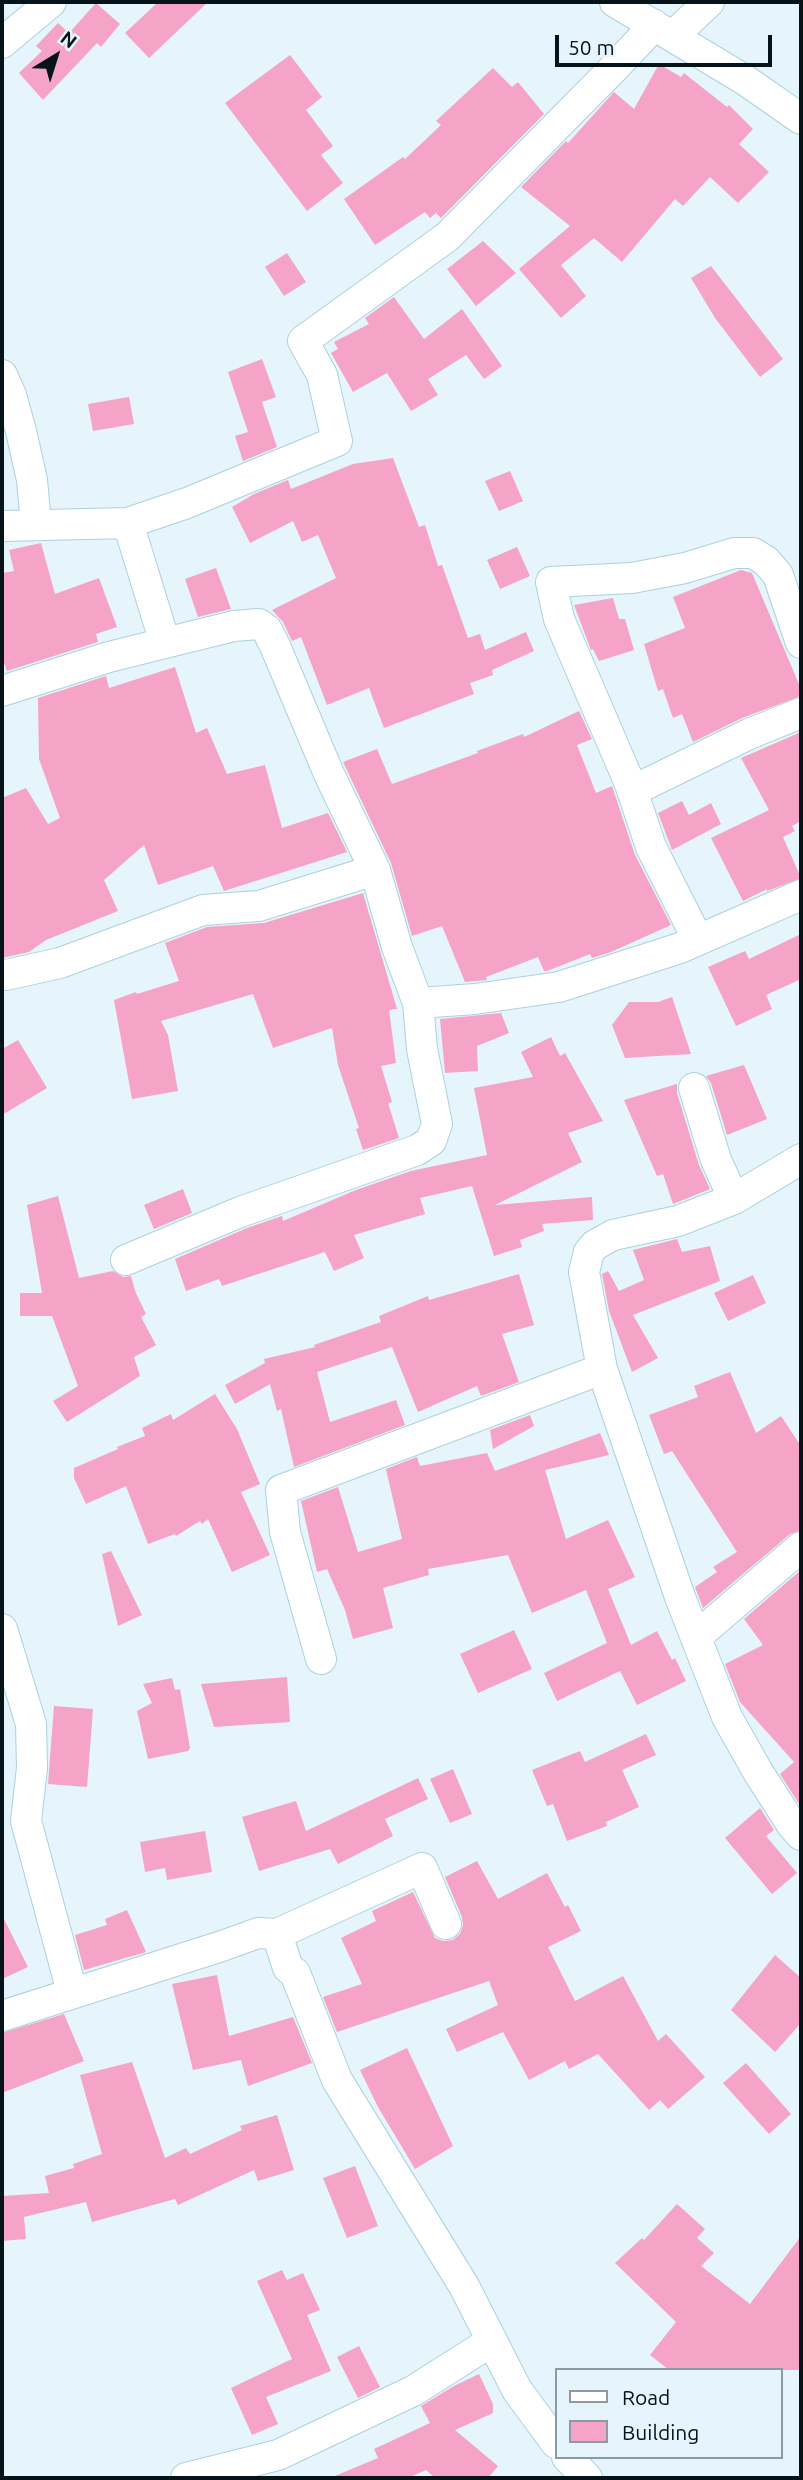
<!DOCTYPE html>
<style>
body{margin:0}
#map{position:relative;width:803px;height:2480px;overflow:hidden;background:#e6f5fb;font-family:Ubuntu,sans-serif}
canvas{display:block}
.frame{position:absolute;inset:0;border:4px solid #061419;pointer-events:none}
.legend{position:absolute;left:555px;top:2368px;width:228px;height:91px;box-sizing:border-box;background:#e6f5fb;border:2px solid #8c9ba1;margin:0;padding:9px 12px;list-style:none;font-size:21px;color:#061419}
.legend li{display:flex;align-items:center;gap:14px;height:35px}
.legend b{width:35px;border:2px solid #8c9ba1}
.north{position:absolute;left:21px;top:21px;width:70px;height:70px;-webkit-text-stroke:5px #e6f5fb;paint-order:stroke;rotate:38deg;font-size:19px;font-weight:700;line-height:28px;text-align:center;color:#061419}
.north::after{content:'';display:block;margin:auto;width:24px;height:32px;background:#061419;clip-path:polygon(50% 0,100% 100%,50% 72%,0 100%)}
.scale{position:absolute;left:555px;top:35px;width:217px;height:32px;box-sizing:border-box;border:4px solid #061419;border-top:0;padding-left:9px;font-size:21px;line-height:24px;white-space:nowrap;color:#061419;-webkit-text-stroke:5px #e6f5fb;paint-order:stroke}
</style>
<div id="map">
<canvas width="803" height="2480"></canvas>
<div class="frame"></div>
<ul class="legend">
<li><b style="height:9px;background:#fff"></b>Road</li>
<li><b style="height:19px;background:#f5a3c7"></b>Building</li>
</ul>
<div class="north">N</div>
<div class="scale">50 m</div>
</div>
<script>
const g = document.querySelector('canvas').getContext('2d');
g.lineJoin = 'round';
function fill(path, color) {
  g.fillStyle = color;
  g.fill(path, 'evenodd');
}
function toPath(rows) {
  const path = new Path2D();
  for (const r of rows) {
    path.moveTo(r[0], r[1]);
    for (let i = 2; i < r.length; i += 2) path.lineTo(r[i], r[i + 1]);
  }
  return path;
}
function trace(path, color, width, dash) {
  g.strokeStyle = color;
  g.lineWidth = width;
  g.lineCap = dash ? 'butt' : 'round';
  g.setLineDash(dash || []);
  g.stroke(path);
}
const building = toPath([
 [158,2,208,2,149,58,125,33],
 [96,3,120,24,101,47,97,43,43,100,19,73,42,51,36,46,58,23,69,33],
 [290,55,322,97,306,110,333,146,321,155,343,183,307,211,225,103],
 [659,64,681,77,684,73,727,107,729,105,753,129,739,144,769,172,738,203,710,177,683,206,675,199,622,262,594,238,561,265,586,296,561,318,519,269,570,226,521,187,566,141,568,143,614,92,634,109],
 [493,68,512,87,518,82,544,114,441,218,436,213,430,218,425,212,375,245,344,199,403,157,405,159,441,125,436,121],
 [483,241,516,273,476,306,447,269],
 [287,253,306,282,284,296,265,267],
 [711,266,783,359,760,377,715,318,691,278],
 [394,297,424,339,462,309,502,366,484,379,466,355,428,379,438,395,411,411,387,373,353,392,331,353,338,349,334,342,369,324,365,318],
 [262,359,276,397,262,402,277,447,243,461,235,436,248,432,228,372],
 [129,397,134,424,93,431,88,404],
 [393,458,419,527,425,525,438,566,442,565,468,638,480,634,485,650,526,632,534,651,492,670,493,675,470,683,474,694,384,728,369,688,327,705,301,637,292,641,283,622,272,610,336,578,318,535,302,542,293,521,250,543,232,507,254,494,288,480,291,489,353,464],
 [510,471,523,501,499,511,485,481],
 [41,543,55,594,99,578,117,627,96,634,98,642,7,671,2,657,2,573,14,571,9,550],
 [517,547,530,576,500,589,487,560],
 [216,568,231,609,198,617,185,579],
 [741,570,752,573,801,689,801,696,742,718,693,742,682,714,673,718,663,689,658,691,644,644,685,628,673,597],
 [613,598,619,619,625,619,634,650,599,661,593,649,591,650,574,605],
 [175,667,196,733,207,728,227,774,265,765,282,828,328,813,347,852,224,891,213,866,158,885,144,845,104,880,118,911,46,940,29,952,2,958,2,798,26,788,48,824,60,818,39,759,38,698,106,676,109,688],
 [579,711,592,739,577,745,596,793,612,786,635,855,671,925,611,952,592,958,590,954,547,971,544,971,538,957,486,977,487,980,465,982,442,926,412,936,391,863,343,762,377,749,392,784,478,753,477,751,523,734,524,737],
 [801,732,801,821,792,826,795,831,783,837,801,878,767,891,767,889,743,901,711,838,769,810,741,758],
 [682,801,689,815,711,803,721,824,672,850,658,813],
 [363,893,397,1009,389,1010,396,1063,381,1066,392,1102,388,1103,399,1138,363,1150,356,1129,359,1128,338,1065,332,1028,273,1048,253,994,161,1021,168,1035,178,1091,132,1099,114,1000,136,992,137,994,179,981,165,943,207,927,264,923],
 [801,934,801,979,766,995,772,1009,736,1026,708,967,745,951,749,959],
 [672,997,691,1054,625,1058,612,1025,629,1002,658,1002],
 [501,1013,509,1033,477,1046,478,1071,445,1073,440,1019],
 [551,1037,560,1056,565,1053,603,1121,568,1133,582,1162,495,1205,592,1197,593,1220,542,1224,544,1231,520,1240,522,1247,494,1256,472,1186,420,1198,425,1214,354,1235,364,1258,334,1271,325,1252,222,1286,219,1279,186,1291,175,1259,247,1228,282,1216,283,1221,356,1190,411,1171,487,1155,474,1088,533,1077,521,1052],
 [18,1040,47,1088,2,1115,2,1049],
 [744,1065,767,1119,727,1135,711,1083,706,1076],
 [677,1084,677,1093,699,1165,710,1189,673,1204,663,1174,657,1176,624,1100],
 [183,1189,192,1213,154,1229,144,1205],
 [58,1196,79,1278,113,1271,123,1277,131,1276,135,1291,146,1314,141,1317,156,1345,134,1357,140,1376,67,1422,53,1401,78,1386,52,1316,20,1316,20,1293,42,1293,27,1205],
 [677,1239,682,1252,710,1246,720,1281,633,1315,658,1358,632,1372,609,1311,602,1274,608,1271,619,1291,644,1280,633,1250],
 [519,1274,534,1325,502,1334,519,1382,481,1396,477,1386,418,1412,392,1347,317,1372,330,1422,396,1400,405,1425,294,1467,281,1409,277,1411,270,1384,235,1404,225,1385,265,1363,264,1359,315,1347,314,1345,381,1322,379,1316,428,1296,429,1300],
 [753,1275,766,1303,728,1321,714,1293],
 [730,1372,756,1433,781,1416,801,1446,801,1530,790,1534,703,1608,695,1587,717,1572,713,1567,737,1552,672,1451,664,1454,649,1415,698,1397,694,1386],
 [215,1394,237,1429,260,1484,241,1492,270,1555,232,1572,208,1519,202,1524,200,1521,176,1536,175,1534,148,1544,126,1486,86,1504,74,1478,74,1468,118,1449,117,1447,145,1436,142,1428,171,1414,173,1420],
 [530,1415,534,1426,493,1449,490,1430],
 [600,1433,609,1455,545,1470,566,1539,608,1520,635,1577,608,1589,631,1645,657,1631,672,1660,675,1658,686,1681,637,1705,620,1671,557,1701,544,1673,607,1643,586,1590,532,1613,508,1555,428,1569,429,1575,383,1588,393,1628,353,1639,345,1610,327,1569,317,1572,301,1501,338,1487,358,1552,402,1539,386,1469,417,1457,420,1466,487,1453,495,1471],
 [111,1551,142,1615,118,1626,102,1554],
 [801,1570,801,1807,780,1774,794,1762,740,1702,725,1664,763,1645,744,1619],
 [514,1630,532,1669,478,1693,460,1654],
 [287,1677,290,1722,214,1727,201,1684],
 [172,1678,175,1690,180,1689,190,1748,188,1751,148,1759,137,1711,152,1703,143,1684],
 [54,1706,93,1709,87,1787,48,1784],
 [646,1734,656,1755,622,1770,639,1807,606,1822,607,1826,567,1841,553,1804,547,1806,532,1770,580,1751,585,1762],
 [453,1769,472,1814,450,1823,430,1779],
 [418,1778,428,1799,385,1819,393,1836,338,1864,330,1849,259,1871,242,1817,296,1801,306,1831],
 [760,1808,774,1830,766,1836,797,1873,772,1894,725,1838],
 [205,1831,212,1872,167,1880,165,1868,145,1872,140,1842],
 [477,1861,498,1899,547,1873,565,1907,568,1905,581,1931,548,1947,575,2001,623,1976,658,2041,666,2034,705,2077,668,2109,660,2100,649,2110,598,2054,569,2069,565,2061,529,2080,503,2032,457,2052,446,2029,498,2005,489,1981,337,2032,323,1997,362,1984,341,1938,376,1921,372,1911,413,1892,435,1938,443,1941,453,1940,460,1934,463,1925,462,1917,445,1877],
 [127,1910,146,1952,84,1970,75,1935,107,1925,105,1919],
 [2,1915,28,1967,2,1979],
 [775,1955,801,1978,801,2023,775,2052,731,2010],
 [217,1975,229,2036,293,2017,312,2063,248,2086,241,2060,193,2070,172,1984],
 [64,2014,84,2061,2,2093,2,2033],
 [407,2048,453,2146,415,2169,378,2107,360,2070],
 [132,2062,165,2158,186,2148,190,2154,242,2130,240,2126,277,2115,294,2170,258,2181,254,2170,178,2205,175,2199,92,2222,86,2202,24,2217,26,2239,2,2241,2,2196,49,2193,45,2176,74,2168,73,2164,102,2154,80,2075],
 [746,2063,791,2114,769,2134,723,2083],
 [355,2166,378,2226,347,2238,323,2178],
 [677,2204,705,2229,697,2238,714,2253,701,2266,750,2304,801,2236,801,2370,669,2370,650,2355,676,2322,615,2263,642,2238,644,2240],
 [282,2270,287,2280,303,2273,320,2310,307,2315,331,2371,266,2397,278,2424,252,2435,231,2388,292,2359,257,2281],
 [359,2346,380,2387,358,2398,337,2357],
 [479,2374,493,2404,493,2413,455,2430,498,2466,488,2478,435,2478,426,2470,408,2478,330,2478,378,2458,374,2449,430,2423,421,2406,454,2386]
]);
const street = toPath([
 [615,2,745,80,801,119],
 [674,35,709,2],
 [2,43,51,2],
 [2,375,11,395,21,431,32,480,36,524],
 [128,523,165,643],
 [2,526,128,523,187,503,337,441,322,375,303,341,447,237,613,69,650,30,653,24],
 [2,691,109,657,165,643,234,626,259,624,267,630,275,646,329,774,375,870,397,947,418,1003,422,1049,437,1124,431,1141,417,1150,240,1212,126,1260],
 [632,791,749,734,801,713],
 [698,940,651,847,630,784,559,619,551,582,632,578,685,568,734,553,753,553,766,561,778,575,801,643],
 [6,975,60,963,203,910,259,906,375,870],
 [418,1003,475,999,559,987,680,948,801,895],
 [694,1088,716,1160,734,1199],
 [801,1159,734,1199,678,1221,613,1235,595,1245,589,1252,584,1272,602,1369,680,1597,727,1717,758,1772,792,1825,801,1835],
 [2,1629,31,1724,32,1768,26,1821,72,1992],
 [696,1637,801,1547],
 [321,1659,285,1532,281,1490,602,1369],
 [277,1934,422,1868,446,1924],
 [2,2016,219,1947,258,1933,277,1934,288,1968,295,1973,337,2080,464,2286,517,2390,556,2443],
 [567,2457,587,2478],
 [186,2478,278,2455,413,2391,492,2341]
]);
fill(building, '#f5a3c7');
trace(street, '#aad1df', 32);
trace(street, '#fff', 30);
</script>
